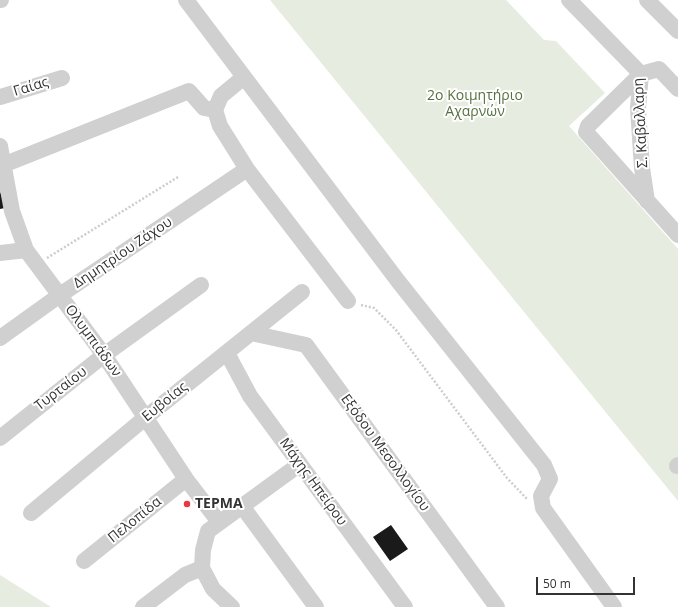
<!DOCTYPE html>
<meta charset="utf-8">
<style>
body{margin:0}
#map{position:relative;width:678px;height:607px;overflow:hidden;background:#fff;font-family:"Open Sans",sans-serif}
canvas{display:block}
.scale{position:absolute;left:536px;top:577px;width:99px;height:18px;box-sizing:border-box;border:2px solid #333;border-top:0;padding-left:5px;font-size:12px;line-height:14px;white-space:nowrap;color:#333;-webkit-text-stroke:3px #fff;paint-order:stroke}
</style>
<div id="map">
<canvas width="678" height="607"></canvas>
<div class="scale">50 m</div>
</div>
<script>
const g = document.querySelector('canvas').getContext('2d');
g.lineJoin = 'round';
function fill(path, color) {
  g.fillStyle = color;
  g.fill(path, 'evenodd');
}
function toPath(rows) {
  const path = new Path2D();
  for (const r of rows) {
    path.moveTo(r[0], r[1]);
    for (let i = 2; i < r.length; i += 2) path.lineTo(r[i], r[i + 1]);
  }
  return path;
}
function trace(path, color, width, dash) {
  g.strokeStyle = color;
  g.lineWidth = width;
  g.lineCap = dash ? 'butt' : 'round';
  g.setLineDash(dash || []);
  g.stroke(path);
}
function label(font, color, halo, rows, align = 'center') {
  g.font = font + ' "Open Sans",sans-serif';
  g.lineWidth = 4;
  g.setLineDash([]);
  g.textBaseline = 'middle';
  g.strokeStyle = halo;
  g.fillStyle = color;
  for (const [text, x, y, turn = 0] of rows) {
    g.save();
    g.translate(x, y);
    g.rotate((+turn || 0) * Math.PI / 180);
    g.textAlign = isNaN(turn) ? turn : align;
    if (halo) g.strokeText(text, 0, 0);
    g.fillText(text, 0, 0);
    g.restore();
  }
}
const green = toPath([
 [270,0,506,0,544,40,556,41,605,93,569,126,678,249,678,501],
 [0,575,51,607,0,607]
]);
const building = toPath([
 [0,191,5,208,0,209],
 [391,525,408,549,390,561,373,537]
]);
const path = toPath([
 [47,258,178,177],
 [361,305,374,308,396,330,507,478,527,499]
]);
const minor = toPath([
 [0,0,1,0],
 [186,0,398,281,544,465,550,479,541,496,543,508,614,607],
 [569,0,641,74,638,108,642,168,647,201],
 [647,0,678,31],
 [244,77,221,96,215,110,220,126,247,169,348,301],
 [678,89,659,69,641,74,588,126,586,132,678,235],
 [0,97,62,78],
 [0,146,12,211,26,250,104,355,186,479,219,522],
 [3,165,189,91,204,108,215,110],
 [0,253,26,250],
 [251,333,306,345,497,607],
 [0,338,60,295,247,169],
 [227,353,250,396,405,607],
 [0,438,104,355,201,285],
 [677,466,678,465],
 [242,506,316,607],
 [31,513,145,418,302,292],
 [84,561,186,479],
 [143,607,185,575,202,568],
 [232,607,213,589,202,568,203,550,208,531,300,464]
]);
const markers = [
 [187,504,4,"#e63946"]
];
const streetNames = [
 ["Γαίας",31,87,-17],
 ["Σ. Καβαλλαρη",641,123,-93],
 ["Δημητρίου Ζάχου",123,253,-34],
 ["Ολυμπιάδων",93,341,54],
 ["Τυρταίου",61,389,-38],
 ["Ευβοίας",165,402,-39],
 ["Εξόδου Μεσολλογίου",385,453,54],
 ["Μάχης Ηπείρου",313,482,54],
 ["Πελοπίδα",135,520,-39]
];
const parkNames = [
 ["2ο Κοιμητήριο",475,96],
 ["Αχαρνών",475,112]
];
const poiNames = [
 ["ΤΕΡΜΑ",195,504]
];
fill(green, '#e6ecdf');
fill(building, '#1a1a1a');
trace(path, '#cdcdcd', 2.5, [2, 2]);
trace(minor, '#d0d0d0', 16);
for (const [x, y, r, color] of markers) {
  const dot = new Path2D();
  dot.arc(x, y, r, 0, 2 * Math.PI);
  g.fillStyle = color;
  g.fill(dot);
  trace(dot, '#fff', 1.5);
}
label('14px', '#333', '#fff', streetNames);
label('14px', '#56703f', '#fff', parkNames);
label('bold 14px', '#333', '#fff', poiNames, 'left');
</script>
